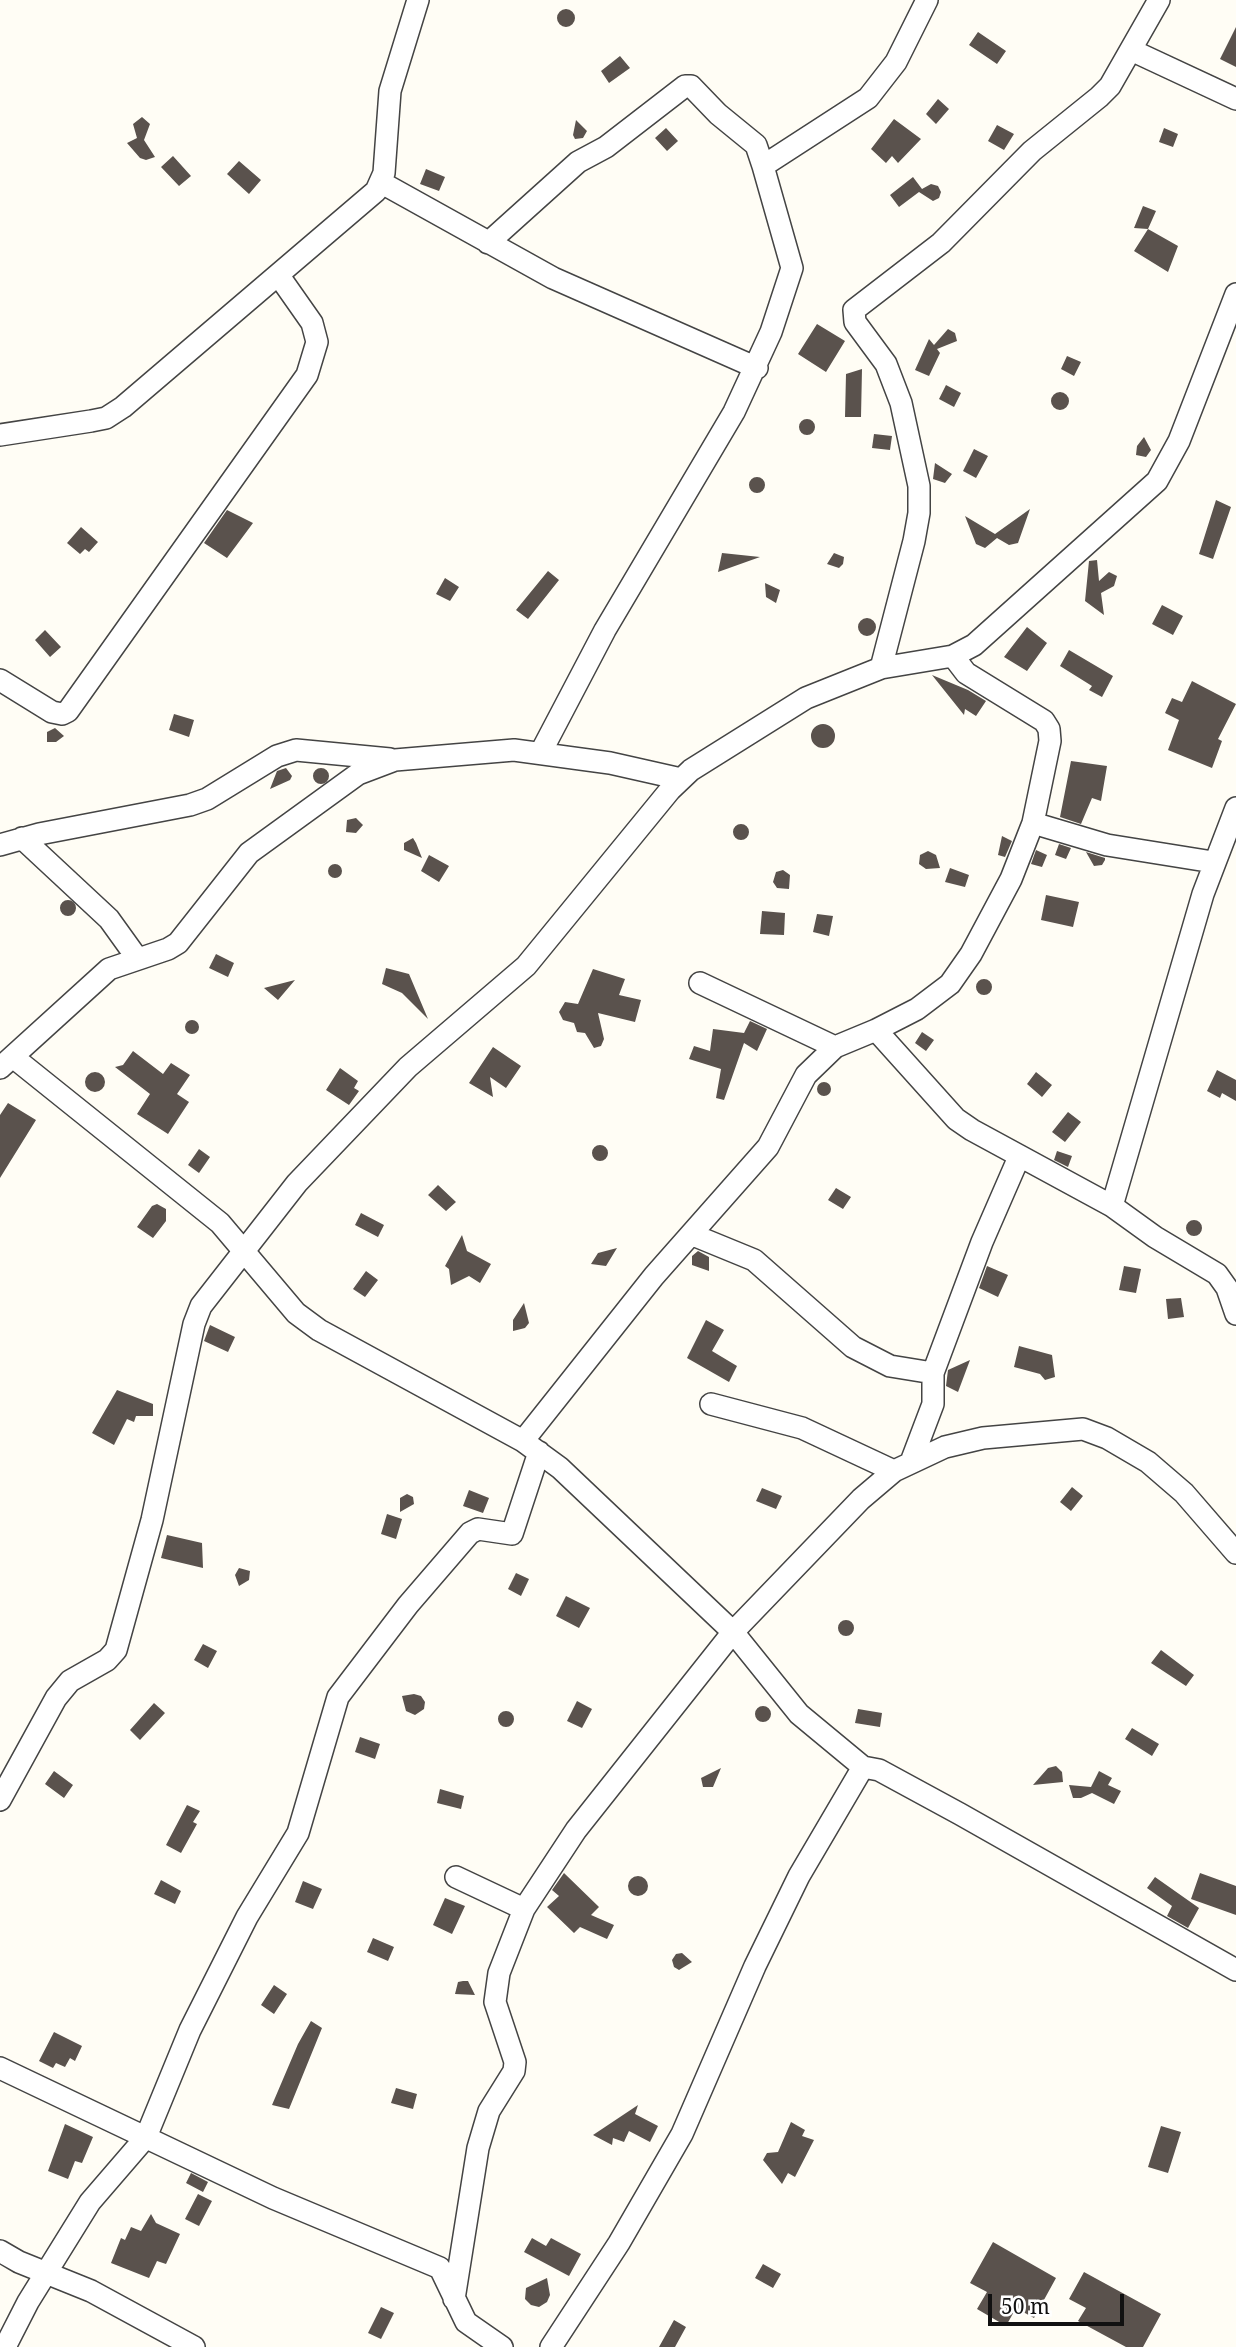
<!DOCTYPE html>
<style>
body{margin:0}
#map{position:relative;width:1236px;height:2347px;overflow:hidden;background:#fffdf5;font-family:"Noto Serif",serif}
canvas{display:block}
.scale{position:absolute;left:988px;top:2294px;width:136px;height:32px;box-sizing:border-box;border:4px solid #111;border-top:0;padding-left:9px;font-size:21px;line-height:24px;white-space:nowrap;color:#111;-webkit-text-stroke:5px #fff;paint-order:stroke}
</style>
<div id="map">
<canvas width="1236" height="2347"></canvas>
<div class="scale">50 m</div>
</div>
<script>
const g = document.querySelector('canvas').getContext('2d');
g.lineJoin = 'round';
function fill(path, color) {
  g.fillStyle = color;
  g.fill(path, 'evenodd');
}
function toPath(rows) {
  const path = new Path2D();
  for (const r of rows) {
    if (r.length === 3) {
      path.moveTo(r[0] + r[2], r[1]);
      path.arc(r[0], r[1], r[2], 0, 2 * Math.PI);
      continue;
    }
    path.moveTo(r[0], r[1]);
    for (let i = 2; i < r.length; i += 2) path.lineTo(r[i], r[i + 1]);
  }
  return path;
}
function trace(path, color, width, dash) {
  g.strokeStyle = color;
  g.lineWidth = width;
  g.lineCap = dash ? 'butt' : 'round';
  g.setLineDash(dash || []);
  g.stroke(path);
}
const building = toPath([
 [566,18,9],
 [1236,27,1236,67,1220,59],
 [978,32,1006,51,997,64,969,45],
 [620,56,630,68,609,83,601,71],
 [938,99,949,109,936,124,926,114],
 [142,117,150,124,144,140,155,157,146,160,140,158,127,143,137,138,133,124],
 [894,119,921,139,898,163,892,156,886,163,871,149],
 [576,120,587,131,583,138,575,139,573,135],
 [997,125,1014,134,1004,150,988,141],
 [666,128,678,141,667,151,655,138],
 [1164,128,1178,134,1173,147,1159,142],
 [173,156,191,176,179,186,161,167],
 [239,161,261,180,249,194,227,174],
 [426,169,445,177,439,191,420,184],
 [913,177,922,189,931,184,938,186,941,192,939,198,933,201,919,192,899,207,890,195],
 [1143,206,1156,211,1148,229,1178,246,1168,272,1134,251,1148,229,1134,228],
 [817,324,845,341,826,372,798,354],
 [948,329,955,333,957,341,937,349,940,353,929,376,915,370,929,339,934,345],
 [1067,356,1081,362,1074,376,1061,369],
 [862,369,861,417,845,417,846,374],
 [946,385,961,393,954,407,939,399],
 [1060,401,9],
 [807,427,8],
 [874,434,892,436,890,450,872,448],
 [1144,437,1151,450,1146,457,1136,455,1137,446],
 [974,449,988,456,976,478,963,471],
 [935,463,952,474,945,483,933,479],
 [757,485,8],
 [1216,500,1231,507,1213,559,1199,554],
 [1030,509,1018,543,1009,545,997,538,985,548,976,544,965,516,995,534],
 [227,510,253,523,227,558,204,543],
 [81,527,98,542,89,552,85,549,80,554,67,543],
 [722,553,760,557,718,572],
 [834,553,844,557,843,564,839,568,827,564],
 [1097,560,1099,581,1109,572,1117,576,1114,586,1101,593,1104,615,1085,601,1089,561],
 [548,571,559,580,528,619,516,610],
 [445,578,459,587,450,601,436,594],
 [765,583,780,590,776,603,766,597],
 [1162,605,1183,616,1173,635,1152,624],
 [867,627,9],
 [1027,627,1047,643,1027,671,1004,657],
 [45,630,61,647,50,657,35,640],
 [1069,650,1113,676,1102,697,1089,690,1092,686,1060,666],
 [932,675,968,690,986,701,976,716,965,709,964,715],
 [1192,681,1236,704,1218,739,1222,741,1212,768,1168,750,1179,720,1165,713,1172,698,1182,702],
 [174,714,194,720,189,737,169,730],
 [823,736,12],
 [55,728,64,736,56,742,47,742,47,732],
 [1071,761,1107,766,1101,801,1092,798,1081,824,1060,817],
 [321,776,8],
 [286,768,292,776,290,780,270,789,277,771],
 [356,818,363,825,356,833,346,832,347,820],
 [741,832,8],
 [1002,836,1012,841,1005,857,998,855],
 [413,838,416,843,422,858,404,850,404,843],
 [1059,844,1071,848,1066,859,1055,855],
 [1036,850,1047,855,1042,867,1031,864],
 [928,851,936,855,940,868,926,869,919,864,920,855],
 [1086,852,1105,858,1105,860,1102,865,1094,866],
 [429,855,449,866,439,882,421,871],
 [335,871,7],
 [950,868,969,875,965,887,945,882],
 [783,870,790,875,789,889,777,888,773,882,776,872],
 [1046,895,1079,902,1073,927,1041,920],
 [68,908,8],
 [762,911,785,913,784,935,760,934],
 [817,914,833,916,829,936,813,932],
 [216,954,234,963,228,977,209,968],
 [386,968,409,974,428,1019,402,993,382,984],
 [593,969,625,979,619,995,641,1000,635,1022,598,1013,604,1039,601,1046,594,1048,585,1033,577,1032,574,1023,563,1020,559,1012,565,1002,578,1004],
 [984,987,8],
 [295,980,278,1000,264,988],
 [192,1027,7],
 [750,1021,767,1029,757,1051,744,1043,724,1100,716,1098,721,1069,689,1059,694,1046,710,1051,713,1029,744,1033],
 [922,1032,934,1040,926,1051,915,1043],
 [493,1047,521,1066,506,1088,490,1077,493,1097,469,1083],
 [133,1051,163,1074,171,1063,190,1075,177,1094,189,1102,168,1134,137,1114,150,1094,115,1067,123,1065],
 [340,1068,358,1081,354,1088,359,1091,349,1105,326,1090],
 [1217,1070,1236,1080,1236,1101,1222,1093,1220,1098,1207,1091],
 [95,1082,10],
 [1036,1072,1052,1085,1042,1097,1027,1084],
 [824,1089,7],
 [8,1103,36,1120,0,1178,0,1115],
 [1068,1112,1081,1122,1065,1142,1052,1132],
 [600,1153,8],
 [199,1149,210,1157,199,1173,188,1165],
 [1057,1151,1072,1156,1068,1167,1054,1160],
 [438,1185,456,1202,446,1211,428,1195],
 [836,1188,851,1197,843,1209,828,1200],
 [157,1204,166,1209,166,1221,153,1238,137,1227,152,1206],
 [361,1213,384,1225,378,1237,355,1225],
 [1194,1228,8],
 [462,1235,467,1251,491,1264,480,1283,469,1276,451,1285,449,1269,445,1266],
 [617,1248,606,1266,591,1264,598,1253],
 [698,1251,709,1257,709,1271,692,1265,692,1256],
 [987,1266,1008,1275,998,1297,979,1288],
 [1124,1266,1141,1269,1136,1293,1119,1290],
 [366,1271,378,1280,365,1297,353,1289],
 [1181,1298,1184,1317,1168,1319,1166,1299],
 [524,1303,529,1323,525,1328,513,1331,513,1320],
 [706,1320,724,1330,712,1351,737,1366,729,1382,687,1358],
 [210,1325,235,1337,228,1352,204,1341],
 [1019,1346,1052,1355,1055,1377,1045,1380,1040,1374,1014,1367],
 [970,1360,958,1392,946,1386,948,1370],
 [117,1390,153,1404,153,1416,136,1416,134,1422,127,1419,114,1445,92,1433],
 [1072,1487,1083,1496,1071,1511,1060,1502],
 [762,1488,782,1496,776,1509,756,1501],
 [469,1490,489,1498,483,1513,463,1506],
 [407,1494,413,1497,414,1504,400,1512,400,1498],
 [387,1514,402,1519,396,1539,381,1534],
 [167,1535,202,1543,203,1568,161,1558],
 [239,1568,250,1571,249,1580,239,1586,235,1575],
 [516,1573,529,1579,521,1596,508,1589],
 [566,1596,590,1608,579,1628,556,1616],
 [846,1628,8],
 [203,1644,217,1651,208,1668,194,1660],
 [1161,1650,1194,1675,1186,1686,1151,1663],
 [414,1694,421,1696,425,1702,424,1709,415,1715,406,1711,402,1696],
 [577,1701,592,1709,582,1728,567,1721],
 [154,1703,165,1713,140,1740,130,1730],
 [763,1714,8],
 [858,1709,882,1713,880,1727,855,1723],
 [506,1719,8],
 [1132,1728,1159,1744,1152,1756,1125,1739],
 [360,1737,380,1744,375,1759,355,1752],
 [1056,1766,1062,1772,1063,1782,1033,1785,1048,1768],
 [721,1768,713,1787,703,1787,701,1778],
 [54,1771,73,1785,64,1798,45,1784],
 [1099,1771,1112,1778,1108,1785,1121,1791,1114,1804,1092,1793,1081,1798,1073,1798,1069,1785,1091,1787],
 [440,1789,464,1796,461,1809,437,1803],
 [187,1805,200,1811,193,1822,197,1824,181,1853,166,1845],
 [564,1873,599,1907,591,1915,614,1925,607,1939,580,1927,574,1933,547,1907,559,1896,552,1890],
 [1200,1873,1236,1886,1236,1915,1191,1899],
 [638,1886,10],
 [1155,1877,1199,1908,1188,1928,1167,1916,1172,1906,1147,1888],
 [161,1880,181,1891,175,1904,154,1894],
 [303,1881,322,1889,313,1909,295,1902],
 [445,1898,465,1906,452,1934,433,1925],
 [373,1938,394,1947,388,1961,367,1952],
 [682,1953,692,1962,679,1970,674,1967,672,1960,676,1954],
 [463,1981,468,1981,475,1995,455,1994,458,1982],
 [274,1985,287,1994,274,2014,261,2005],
 [311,2021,322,2028,289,2109,272,2105,298,2044],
 [54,2032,82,2046,75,2061,70,2058,65,2067,56,2063,53,2068,39,2061],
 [396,2088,417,2094,413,2109,391,2103],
 [638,2105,635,2114,658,2126,650,2142,629,2131,624,2142,613,2138,612,2145,593,2135],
 [791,2122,805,2130,802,2136,814,2140,795,2177,788,2173,782,2184,763,2160,767,2153,778,2152],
 [65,2124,93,2137,82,2163,75,2161,68,2179,48,2171],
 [1161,2126,1181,2132,1168,2173,1148,2167],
 [191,2173,208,2182,203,2192,186,2183],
 [198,2194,212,2201,199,2226,185,2219],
 [151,2214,156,2223,180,2234,166,2264,157,2261,149,2278,111,2263,121,2238,125,2240,131,2227,141,2231],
 [532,2238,546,2246,551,2238,581,2254,569,2276,524,2252],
 [993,2242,1056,2278,1034,2318,1016,2308,1006,2326,977,2309,987,2292,970,2283],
 [763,2264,781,2274,773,2288,755,2278],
 [1084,2272,1161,2314,1143,2347,1126,2347,1078,2321,1086,2308,1069,2299],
 [547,2278,550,2295,547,2302,539,2307,531,2305,525,2299,526,2288],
 [381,2307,394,2313,381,2339,368,2333],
 [674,2320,686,2327,675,2347,659,2347]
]);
const minor = toPath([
 [1131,50,1236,99],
 [382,183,553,278,757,368],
 [488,243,578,162,606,147,685,86,691,86,718,114,756,145,763,166],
 [0,435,91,421,106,418,123,407,376,191,384,173,390,91,418,0],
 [881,668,914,541,919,513,919,486,901,403,886,364,855,322,854,310,941,243,1032,151,1099,97,1110,86,1159,0],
 [0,680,52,712,62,714,68,711,307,375,317,342,312,323,279,276],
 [541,752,605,630,734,412,771,332,792,268,763,166,868,98,896,62,927,0],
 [1033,823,1107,845,1213,862],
 [22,838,109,919,137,958],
 [0,845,39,834,190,805,207,799,277,756,296,750,390,759],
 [700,983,835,1047,876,1030,956,1119,972,1130,1112,1206,1155,1237,1217,1274,1227,1288,1236,1314],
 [876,1030,917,1009,950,984,971,954,1011,879,1033,823,1050,741,1049,729,1044,721,966,673,953,656],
 [13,1057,220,1223,296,1313,319,1330,523,1441,560,1468,733,1632,799,1714,863,1767,879,1770,960,1814,1236,1970],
 [0,1068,109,969,168,949,178,943,249,853,358,774,395,760,514,750,610,763,681,779],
 [1112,1206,1203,894,1236,808],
 [693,1235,754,1260,853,1347,890,1366,933,1373],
 [711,1404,802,1428,894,1471],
 [523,1441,654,1276,768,1147,806,1075,835,1047],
 [911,1462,933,1404,933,1373,982,1242,1019,1157],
 [0,1800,56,1698,70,1681,107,1660,116,1650,152,1520,194,1324,201,1306,297,1183,408,1067,526,966,670,790,691,770,806,698,881,668,953,656,974,645,1157,481,1179,441,1236,294],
 [456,1877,524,1909],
 [0,2068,273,2198,440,2268,466,2322,502,2347],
 [0,2251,19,2262,91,2291,194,2347],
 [454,2299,478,2148,489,2111,514,2071,515,2062,495,2002,499,1973,524,1909,576,1830,733,1632,861,1499,894,1471,945,1447,983,1438,1083,1429,1107,1438,1148,1462,1184,1493,1236,1553],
 [5,2347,28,2302,90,2202,146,2137,190,2030,247,1917,298,1833,338,1697,408,1605,470,1533,478,1529,512,1534,539,1452],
 [551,2347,619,2243,682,2134,755,1966,799,1876,863,1767]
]);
fill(building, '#5a524d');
trace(minor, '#444', 24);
trace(minor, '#fff', 21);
</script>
